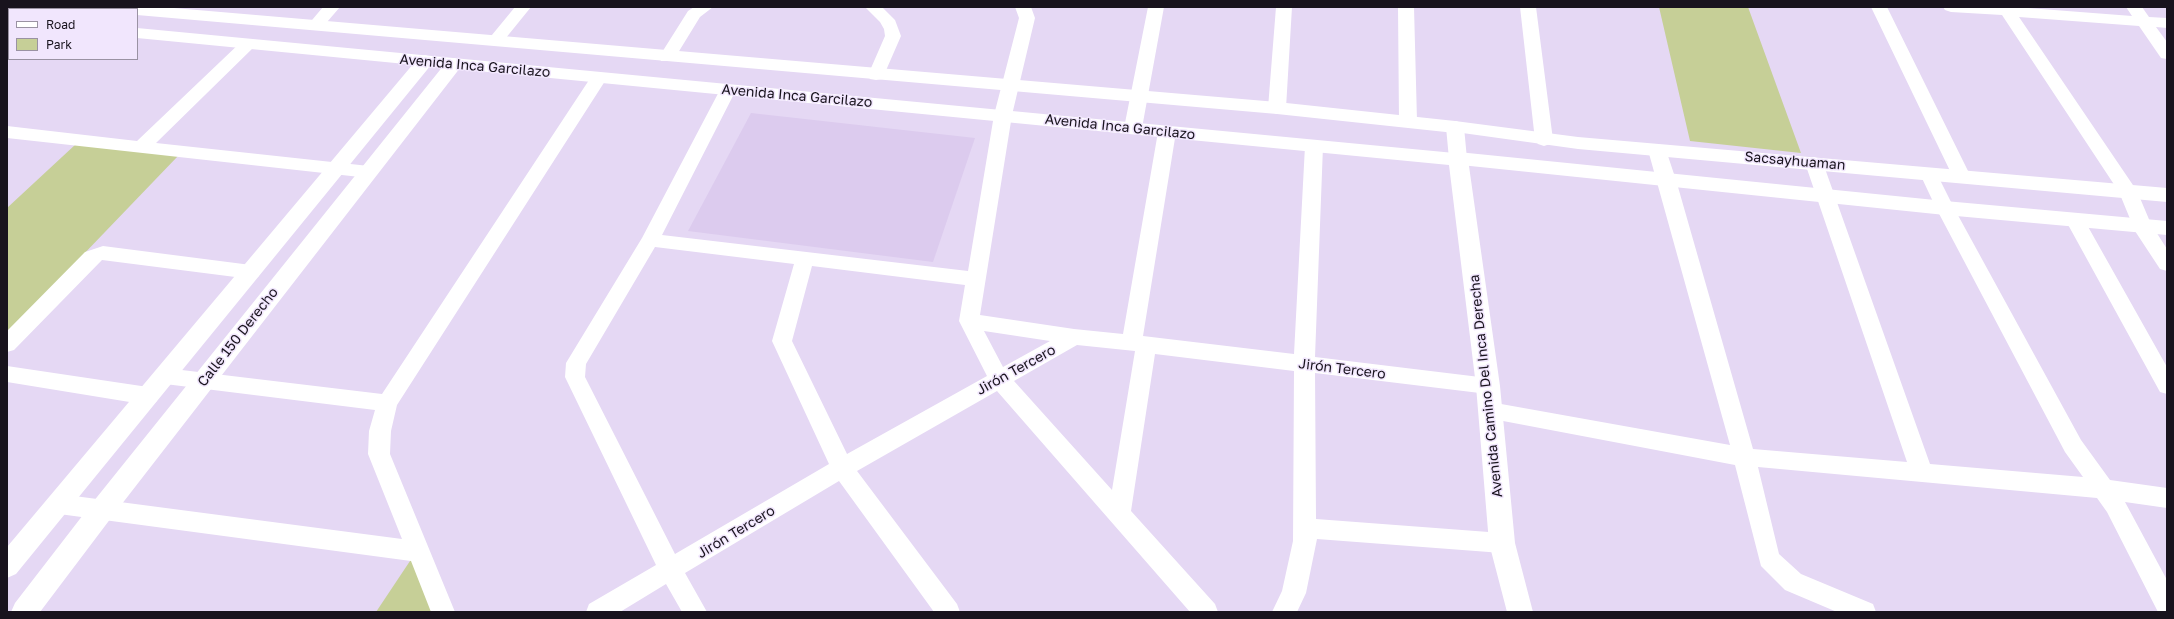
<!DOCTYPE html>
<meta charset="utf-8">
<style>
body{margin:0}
#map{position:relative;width:2174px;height:619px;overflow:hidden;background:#e5d8f4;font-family:"Golos Text",sans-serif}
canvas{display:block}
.frame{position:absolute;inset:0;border:8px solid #18131d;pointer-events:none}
.legend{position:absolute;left:8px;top:8px;width:130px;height:52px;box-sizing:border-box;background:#f1e6fd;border:1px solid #9a92a3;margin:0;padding:5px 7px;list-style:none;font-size:12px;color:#18131d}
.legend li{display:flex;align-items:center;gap:8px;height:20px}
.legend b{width:20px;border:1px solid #9a92a3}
</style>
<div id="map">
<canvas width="2174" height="619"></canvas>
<div class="frame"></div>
<ul class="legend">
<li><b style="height:5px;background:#fff"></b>Road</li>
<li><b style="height:11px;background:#c6cf97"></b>Park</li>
</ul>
</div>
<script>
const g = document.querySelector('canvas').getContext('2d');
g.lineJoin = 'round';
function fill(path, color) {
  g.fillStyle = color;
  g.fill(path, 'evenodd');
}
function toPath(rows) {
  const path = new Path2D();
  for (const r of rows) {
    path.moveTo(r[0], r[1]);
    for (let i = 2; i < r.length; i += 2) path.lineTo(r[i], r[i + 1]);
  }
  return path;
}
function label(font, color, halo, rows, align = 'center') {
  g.font = font + ' "Golos Text",sans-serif';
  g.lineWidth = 3;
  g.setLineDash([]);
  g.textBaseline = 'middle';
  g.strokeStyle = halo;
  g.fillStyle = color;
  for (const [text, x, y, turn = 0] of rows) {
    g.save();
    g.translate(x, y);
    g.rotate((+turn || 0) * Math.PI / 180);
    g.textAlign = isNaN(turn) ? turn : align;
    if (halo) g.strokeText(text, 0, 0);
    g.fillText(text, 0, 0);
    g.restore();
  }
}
const built = toPath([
 [751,113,975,138,933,262,688,231]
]);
const green = toPath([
 [1659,7,1748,7,1801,153,1690,141],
 [76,144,178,156,7,334,7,208],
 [412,558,432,612,376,612]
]);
const minor = toPath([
 [323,7,340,7,321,29,309,29,307,26,323,7],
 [515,7,531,7,501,44,489,44,487,41,515,7],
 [694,7,713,7,700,17,673,61,661,61,659,57,688,11,694,7],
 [865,7,882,7,895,20,901,36,884,75,882,79,876,80,870,79,868,75,885,36,884,29,880,22,865,7],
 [1015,7,1031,7,1035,18,1012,115,980,315,1074,329,1123,334,1158,132,1161,128,1167,126,1173,128,1176,132,1143,336,1294,354,1305,146,1308,142,1314,140,1320,142,1323,146,1315,357,1488,378,1495,380,1499,386,1495,392,1488,394,1315,373,1316,519,1502,533,1510,536,1514,543,1510,550,1502,553,1317,539,1306,593,1297,612,1272,612,1282,591,1293,541,1294,371,1155,354,1131,511,1215,604,1218,612,1190,612,997,391,857,471,957,604,960,612,934,612,839,481,685,573,707,612,682,612,666,584,620,612,586,612,589,604,656,565,565,377,566,363,642,238,722,86,728,85,734,86,736,90,662,235,968,271,994,115,1019,18,1015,7],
 [655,247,794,264,772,341,829,464,675,554,585,377,586,364,655,247],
 [812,266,965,285,959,321,987,376,847,454,792,341,812,266],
 [984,331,1050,341,1003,367,984,331],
 [1077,345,1135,351,1112,490,1014,381,1077,345],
 [1148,7,1164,7,1142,128,1139,132,1133,134,1127,132,1124,128,1148,7],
 [1276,7,1292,7,1286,108,1283,112,1277,114,1271,112,1268,108,1276,7],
 [1398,7,1414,7,1417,121,1414,125,1408,127,1402,125,1399,121,1398,7],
 [1520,7,1536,7,1553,140,1550,144,1544,146,1538,144,1535,140,1520,7],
 [1871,7,1887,7,1970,175,1967,179,1961,181,1955,179,1952,175,1871,7],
 [1943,7,2015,7,2132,16,2126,7,2142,7,2149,17,2167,18,2167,28,2156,27,2167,42,2167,59,2161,58,2139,26,2019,17,2137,191,2151,224,2167,249,2167,271,2160,269,2135,231,2119,192,2002,15,1951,12,1945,10,1943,7],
 [248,39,254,41,256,44,254,47,156,143,369,166,375,168,378,172,375,176,369,178,7,138,7,126,137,141,242,41,248,39],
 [599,73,605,74,607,78,397,405,391,431,390,454,455,612,431,612,411,561,59,514,51,511,48,504,51,497,59,494,402,539,368,454,369,431,375,410,165,384,158,382,155,376,158,370,165,368,382,394,593,74,599,73],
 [1455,121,1461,123,1464,127,1467,159,1464,163,1458,165,1452,163,1449,159,1446,127,1449,123,1455,121],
 [1657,144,1663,146,1666,150,1676,180,1753,449,1907,462,1805,163,1808,159,1814,157,1820,159,1823,163,1930,464,2083,477,2065,452,1936,208,1920,174,1923,170,1929,168,1935,170,1954,208,2081,440,2110,480,2167,488,2167,508,2125,502,2167,580,2167,612,2158,612,2107,512,2097,498,1758,467,1779,554,1801,574,1873,604,1876,612,1837,612,1785,590,1761,566,1735,465,1482,417,1479,411,1482,405,1490,402,1730,445,1648,150,1651,146,1657,144],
 [2075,214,2082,216,2167,367,2167,394,2160,392,2066,221,2068,216,2075,214],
 [103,246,251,265,258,267,261,272,258,277,251,279,102,260,14,350,7,352,7,331,85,252,103,246],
 [7,366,148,387,156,390,159,396,156,402,148,405,7,382,7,366]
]);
const tertiary = toPath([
 [425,55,431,57,434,61,431,65,16,574,7,578,7,547,419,57,425,55],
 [454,58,460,60,463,64,460,68,111,518,40,612,11,612,15,603,93,502,448,60,454,58],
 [1455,121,1578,137,2167,188,2167,202,1578,149,1448,131,1445,127,1448,123,1455,121],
 [1458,152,1945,201,2167,221,2167,235,1945,215,1451,164,1448,159,1451,154,1458,152]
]);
const secondary = toPath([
 [88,7,127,7,129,9,90,9,88,7],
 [130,7,162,7,1277,102,1455,121,1462,123,1465,127,1462,131,1455,133,1277,114,137,15,137,9,129,9,130,7],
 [7,24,9,24,9,34,7,34,7,24],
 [137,28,1465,154,1468,159,1500,386,1515,543,1533,612,1507,612,1489,543,1476,386,1449,165,137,38,137,28]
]);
const streetNames = [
 ["Avenida Inca Garcilazo",475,66,5],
 ["Avenida Inca Garcilazo",797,96,5],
 ["Avenida Inca Garcilazo",1120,127,6],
 ["Sacsayhuaman",1795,161,5],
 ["Calle 150 Derecho",238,337,-52],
 ["Jirón Tercero",1342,369,7],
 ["Jirón Tercero",1016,370,-29],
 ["Avenida Camino Del Inca Derecha",1486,386,-96],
 ["Jirón Tercero",736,532,-31]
];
fill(built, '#dccbee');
fill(green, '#c6cf97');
fill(minor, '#fff');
fill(tertiary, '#fff');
fill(secondary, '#fff');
label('14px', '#18131d', '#f1e6fd', streetNames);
</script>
